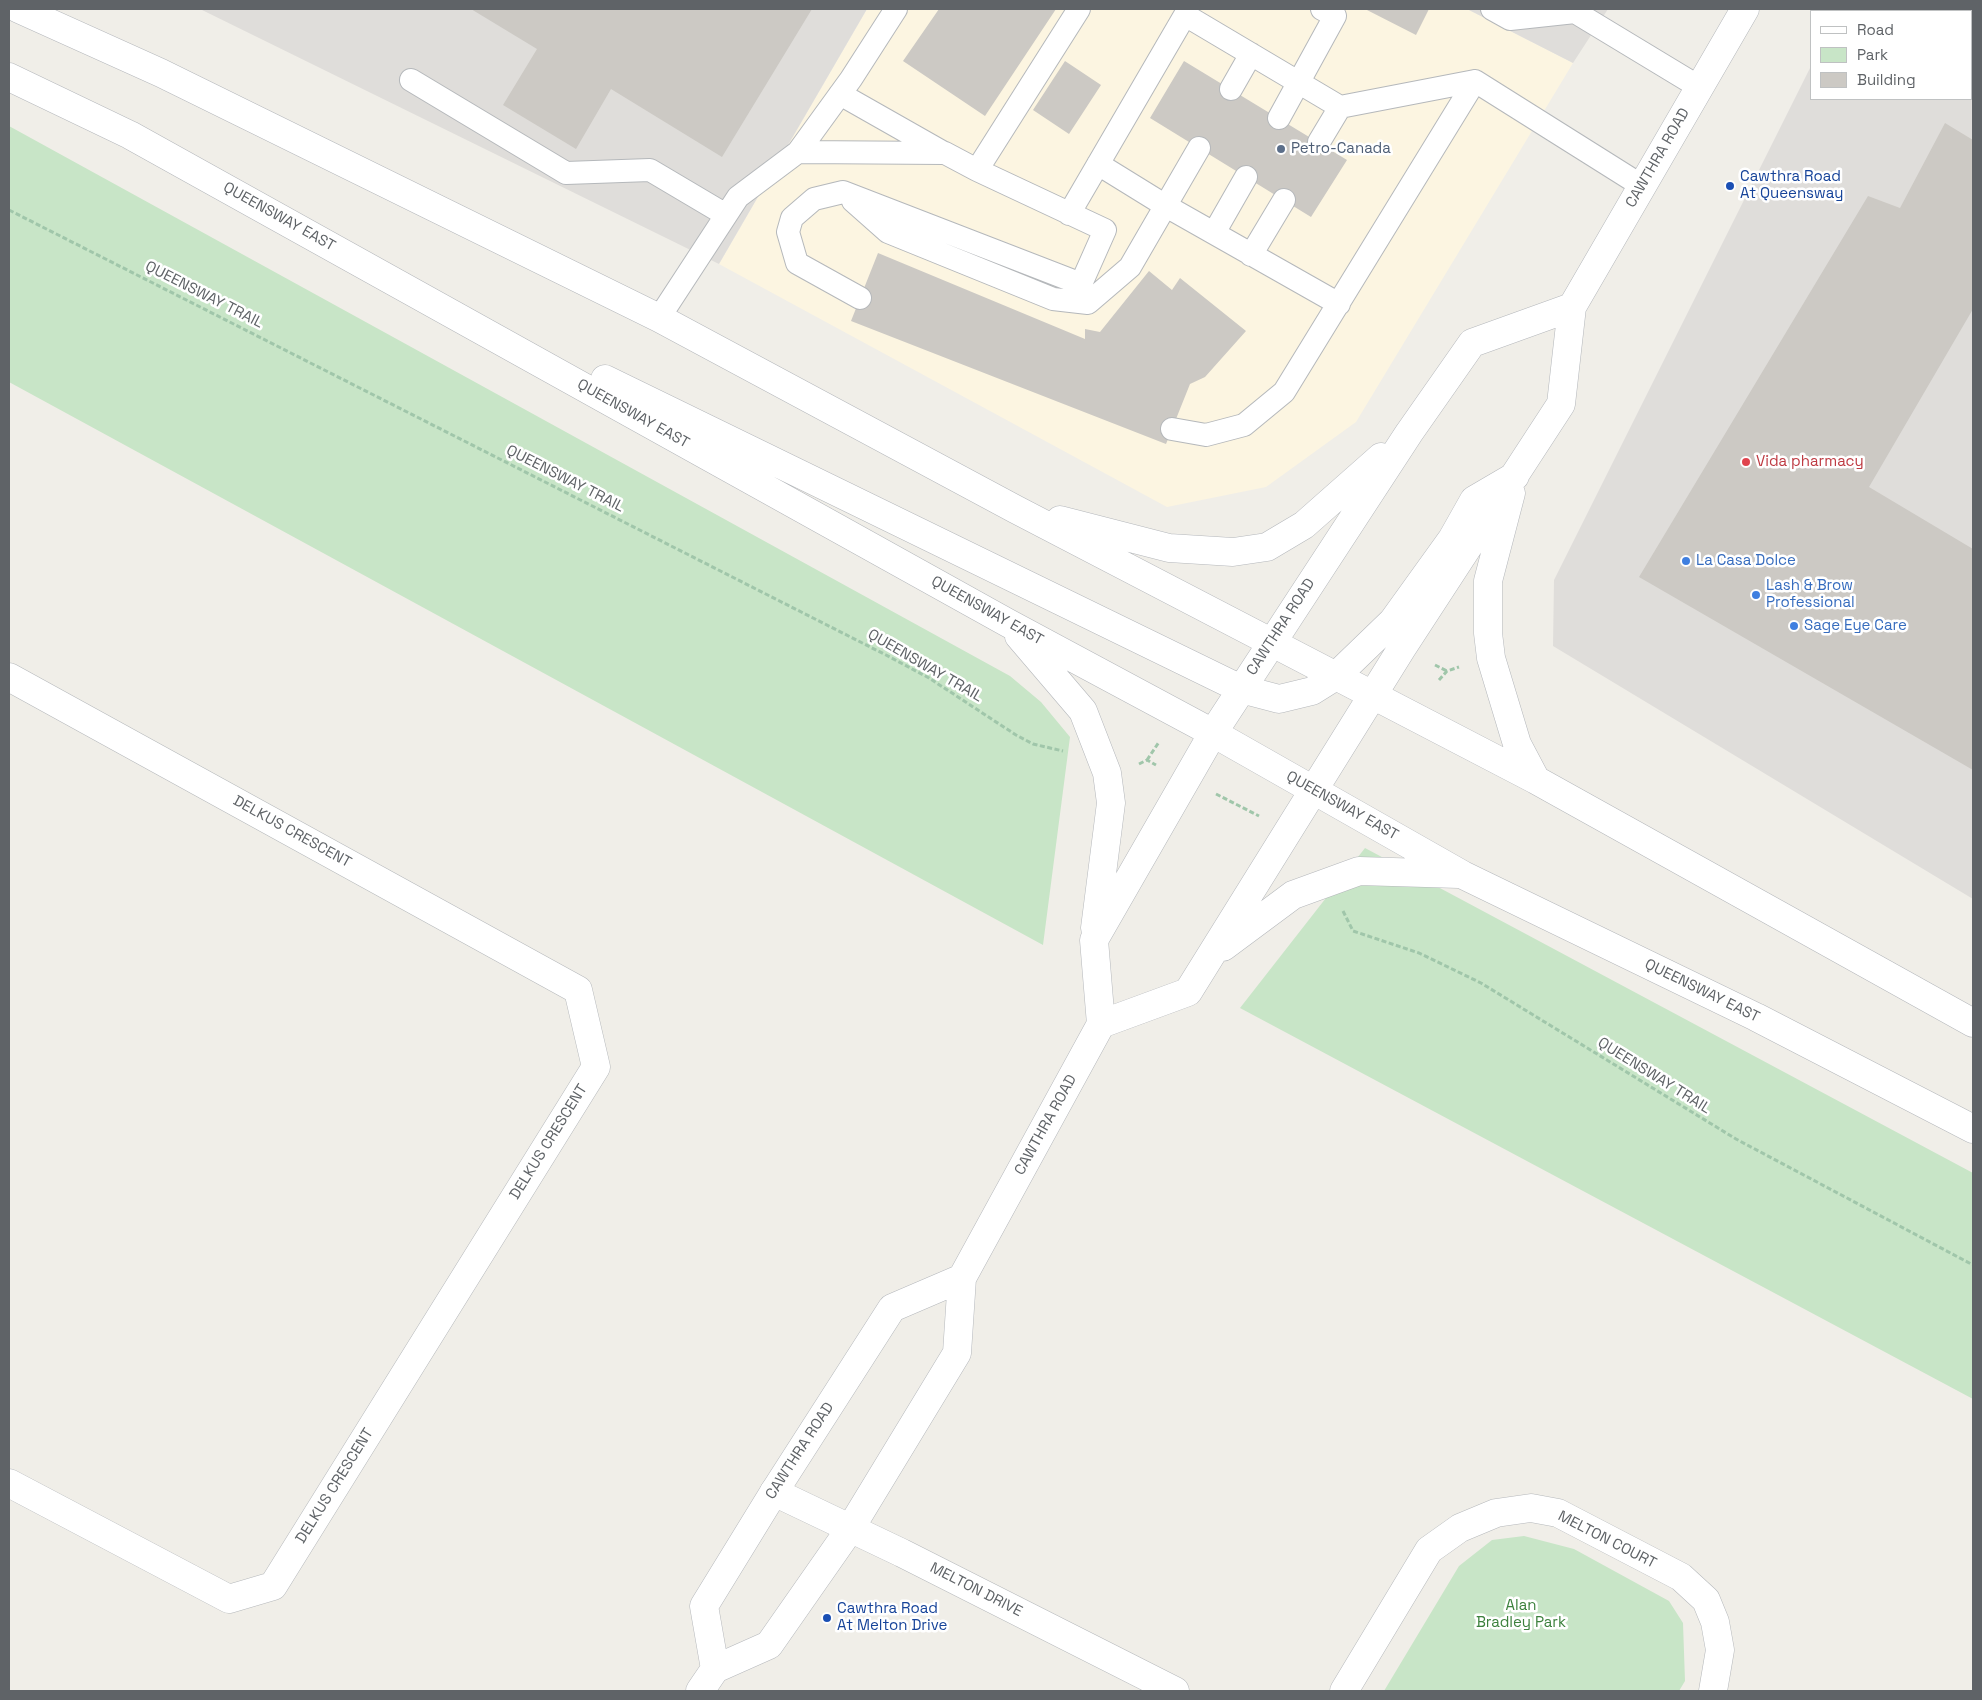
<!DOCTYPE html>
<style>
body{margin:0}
#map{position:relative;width:1982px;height:1700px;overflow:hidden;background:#f0eee8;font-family:"Space Grotesk",sans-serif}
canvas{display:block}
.frame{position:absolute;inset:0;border:10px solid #5f6367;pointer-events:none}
.legend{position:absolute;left:1810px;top:10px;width:162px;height:90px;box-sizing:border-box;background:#fff;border:1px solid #bfc1c2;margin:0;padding:6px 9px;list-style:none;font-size:15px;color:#5f6367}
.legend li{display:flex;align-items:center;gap:10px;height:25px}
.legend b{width:25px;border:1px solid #bfc1c2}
</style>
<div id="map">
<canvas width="1982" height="1700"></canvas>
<div class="frame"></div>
<ul class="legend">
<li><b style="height:6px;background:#fff"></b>Road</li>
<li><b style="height:14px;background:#c8e5c7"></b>Park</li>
<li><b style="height:14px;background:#ccc9c4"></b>Building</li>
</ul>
</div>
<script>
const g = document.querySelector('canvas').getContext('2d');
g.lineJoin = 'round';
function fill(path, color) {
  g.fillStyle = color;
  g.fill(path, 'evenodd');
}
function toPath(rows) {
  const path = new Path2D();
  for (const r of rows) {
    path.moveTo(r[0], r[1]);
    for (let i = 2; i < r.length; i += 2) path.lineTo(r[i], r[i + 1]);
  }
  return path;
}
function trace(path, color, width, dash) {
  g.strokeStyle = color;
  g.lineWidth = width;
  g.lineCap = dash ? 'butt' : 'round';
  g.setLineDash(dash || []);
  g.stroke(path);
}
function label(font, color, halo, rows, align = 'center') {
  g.font = font + ' "Space Grotesk",sans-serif';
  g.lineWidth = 5;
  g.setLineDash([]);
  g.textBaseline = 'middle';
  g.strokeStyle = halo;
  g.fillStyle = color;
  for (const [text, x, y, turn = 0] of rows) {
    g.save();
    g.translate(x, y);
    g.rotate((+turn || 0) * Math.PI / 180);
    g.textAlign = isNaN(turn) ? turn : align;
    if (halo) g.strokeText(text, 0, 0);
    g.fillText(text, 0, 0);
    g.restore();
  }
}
const commercial = toPath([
 [867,9,1467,9,1573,63,1356,422,1266,487,1167,507,719,264]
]);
const industrial = toPath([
 [200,9,867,9,719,264],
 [1467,9,1608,9,1573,63],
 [1839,9,1973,9,1973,899,1553,646,1554,580,1811,66,1811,99,1971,99,1971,11,1838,11]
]);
const green = toPath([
 [9,126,1010,676,1041,702,1070,737,1043,945,9,382],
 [1365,848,1973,1173,1973,1399,1240,1008],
 [1524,1536,1574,1549,1669,1601,1683,1623,1685,1681,1679,1691,1384,1691,1459,1566,1492,1540]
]);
const building = toPath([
 [471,9,812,9,722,157,611,89,576,149,503,105,537,49],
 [939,9,1056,9,985,116,903,61],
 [1365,9,1429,9,1416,35],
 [1973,28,1973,59,1971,58,1971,31],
 [1065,61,1101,85,1069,134,1033,110],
 [1184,61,1347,160,1311,217,1150,118],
 [1945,123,1973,140,1973,309,1869,487,1973,549,1973,770,1639,577,1868,196,1900,208],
 [878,253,1085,339,1085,329,1100,332,1149,271,1172,290,1180,278,1246,331,1205,377,1190,384,1166,444,851,321]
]);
const path = toPath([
 [9,210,886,655,929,678,1016,735,1033,744,1063,751],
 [1435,665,1447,671],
 [1439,680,1447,671,1459,667],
 [1147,760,1159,742],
 [1139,764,1147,760,1156,765],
 [1216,794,1259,816],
 [1343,911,1353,931,1419,953,1481,983,1736,1139,1973,1265]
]);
const service = toPath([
 [1492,9,1510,19,1575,12],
 [1576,9,1575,12,1699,87],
 [411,80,566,173,650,170,726,215],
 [1231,89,1251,54],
 [840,94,944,153],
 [1279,118,1335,16,1322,9],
 [1319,142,1340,107],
 [798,152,945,153,977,170,1079,9],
 [1098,164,1166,206,1339,304],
 [853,201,888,232,1053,299,1088,303,1130,267,1199,148],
 [1069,214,1185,15,1340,107,1475,81],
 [1214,233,1246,177],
 [1251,255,1284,200],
 [860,298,797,263,788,232,792,218,814,199,843,192,1081,284,1105,230,977,170],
 [659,318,738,197,798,152,851,79,896,9],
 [1172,429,1206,435,1244,425,1284,392,1475,81,1642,186]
]);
const minor = toPath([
 [9,677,578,990,596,1067,273,1586,229,1599,9,1483],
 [774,1492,902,1553,1175,1691],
 [1344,1691,1429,1550,1460,1528,1496,1513,1531,1508,1558,1513,1681,1577,1706,1600,1715,1622,1720,1650,1713,1691]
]);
const secondary = toPath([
 [19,9,161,73,659,318,1015,509,1536,780,1973,1023],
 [9,77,130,135,1008,623,1213,733,1463,875,1756,1017,1973,1129],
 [605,379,1241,689,1279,699,1312,691,1336,676,1393,621,1452,539,1474,500,1515,476],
 [1511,493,1488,581,1488,633,1491,658,1517,744,1536,780],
 [1060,520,1169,548,1233,552,1267,547,1304,525,1381,457],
 [1019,636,1083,711,1107,773,1111,803,1095,928],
 [1223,947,1293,895,1359,871,1459,874],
 [1101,1024,1188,992,1402,648,1561,404,1572,307,1745,9],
 [715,1669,704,1606,774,1492,892,1308,962,1278],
 [700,1691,715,1669,769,1645,850,1529,957,1353,962,1278,1101,1024,1094,940,1213,733,1409,433,1472,343,1572,307]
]);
const markers = [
 [1281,149,5,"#5c6f8a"],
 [1730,186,5,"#1a4fb4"],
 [1746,462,5,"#e0444e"],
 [1686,561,5,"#3f7fe0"],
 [1756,595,5,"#3f7fe0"],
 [1794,626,5,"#3f7fe0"],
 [827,1618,5,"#1a4fb4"]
];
const serviceNames = [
 ["Petro-Canada",1291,149]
];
const streetNames = [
 ["CAWTHRA ROAD",1658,158,-60],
 ["QUEENSWAY EAST",279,217,29],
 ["QUEENSWAY TRAIL",204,295,27],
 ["QUEENSWAY EAST",633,414,29],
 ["QUEENSWAY TRAIL",565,479,27],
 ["QUEENSWAY EAST",987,611,29],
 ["CAWTHRA ROAD",1281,627,-57],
 ["QUEENSWAY TRAIL",925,666,30],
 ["QUEENSWAY EAST",1342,806,29],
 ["DELKUS CRESCENT",292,832,29],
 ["QUEENSWAY EAST",1702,991,26],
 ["QUEENSWAY TRAIL",1654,1076,32],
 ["CAWTHRA ROAD",1046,1125,-61],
 ["DELKUS CRESCENT",549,1142,-58],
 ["CAWTHRA ROAD",800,1451,-57],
 ["DELKUS CRESCENT",335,1486,-58],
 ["MELTON COURT",1607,1540,27],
 ["MELTON DRIVE",976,1590,27]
];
const transitNames = [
 ["Cawthra Road",1740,177],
 ["At Queensway",1740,194],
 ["Cawthra Road",837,1609],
 ["At Melton Drive",837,1626]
];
const healthNames = [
 ["Vida pharmacy",1756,462]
];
const shopNames = [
 ["La Casa Dolce",1696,561],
 ["Lash & Brow",1766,586],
 ["Professional",1766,603],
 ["Sage Eye Care",1804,626]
];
const parkNames = [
 ["Alan",1521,1606],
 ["Bradley Park",1521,1623]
];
fill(commercial, '#fcf5e1');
fill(industrial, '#dfddda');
fill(green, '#c8e5c7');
fill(building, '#ccc9c4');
trace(service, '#b5b8bb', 24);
trace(minor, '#b5b8bb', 29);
trace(secondary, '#b4b7bb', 29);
trace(path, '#a0c6aa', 3, [5, 2.5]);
trace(service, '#fff', 22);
trace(minor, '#fff', 28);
trace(secondary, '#fff', 28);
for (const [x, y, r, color] of markers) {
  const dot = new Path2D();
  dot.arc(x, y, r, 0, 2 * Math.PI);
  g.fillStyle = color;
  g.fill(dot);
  trace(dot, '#fff', 2);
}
label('15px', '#4e5e75', '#fff', serviceNames, 'left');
label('15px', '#5f6367', '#fff', streetNames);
label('15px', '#164399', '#fff', transitNames, 'left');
label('15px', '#be3a42', '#fff', healthNames, 'left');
label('15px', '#366cbe', '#fff', shopNames, 'left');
label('15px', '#3c813d', '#fff', parkNames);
</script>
